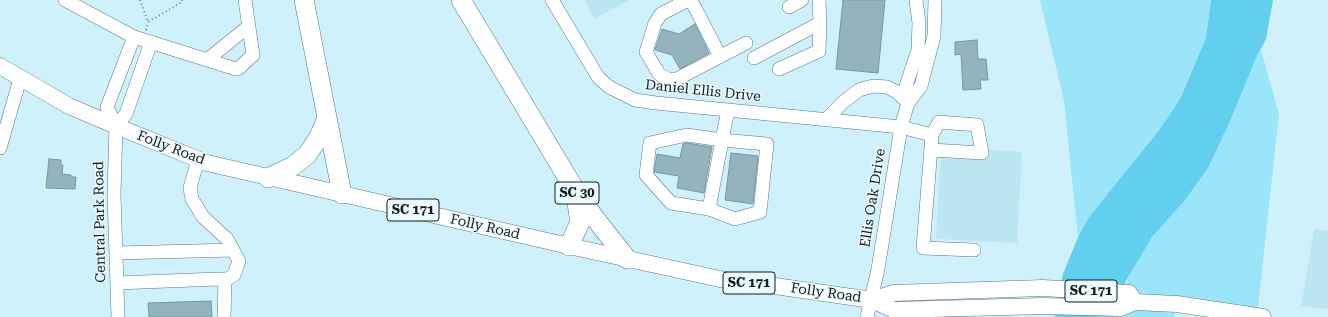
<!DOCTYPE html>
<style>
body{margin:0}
canvas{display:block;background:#cff1fb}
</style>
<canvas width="1328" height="317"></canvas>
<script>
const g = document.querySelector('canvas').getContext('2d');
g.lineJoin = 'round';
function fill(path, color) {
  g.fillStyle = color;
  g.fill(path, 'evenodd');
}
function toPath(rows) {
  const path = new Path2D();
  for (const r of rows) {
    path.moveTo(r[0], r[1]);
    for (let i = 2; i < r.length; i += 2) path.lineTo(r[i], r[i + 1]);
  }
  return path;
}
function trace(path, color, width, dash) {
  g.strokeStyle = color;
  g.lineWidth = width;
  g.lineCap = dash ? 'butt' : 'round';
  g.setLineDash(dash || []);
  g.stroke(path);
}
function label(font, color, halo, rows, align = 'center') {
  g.font = font + ' "Roboto Serif",serif';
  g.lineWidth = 3;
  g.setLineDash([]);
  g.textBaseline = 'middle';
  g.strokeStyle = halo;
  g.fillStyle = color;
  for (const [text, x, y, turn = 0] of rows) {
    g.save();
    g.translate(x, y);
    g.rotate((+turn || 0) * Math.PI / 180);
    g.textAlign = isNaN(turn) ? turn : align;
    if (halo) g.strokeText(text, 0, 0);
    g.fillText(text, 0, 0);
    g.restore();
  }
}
const built = toPath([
 [585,0,629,0,594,19],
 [941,147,1022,152,1017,243,936,239],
 [1314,229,1328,231,1328,309,1301,306]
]);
const green = toPath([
 [1040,0,1211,0,1206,38,1177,104,1160,129,1089,217,1078,237,1064,101],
 [1261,50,1279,114,1257,316,1178,304,1174,317,1113,317,1119,298,1133,269,1152,237,1185,200,1208,168,1230,121,1256,58]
]);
const water = toPath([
 [1211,0,1273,0,1266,39,1256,58,1230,121,1208,168,1185,200,1152,237,1126,281,1119,298,1113,317,1055,317,1063,274,1078,237,1089,217,1160,129,1177,104,1182,94,1206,38]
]);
const building = toPath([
 [843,0,885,0,878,73,836,69,843,0],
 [695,24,709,53,680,69,672,55,655,50,662,29,679,34,695,24],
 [977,40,978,59,986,59,988,80,980,80,981,89,963,90,961,54,955,55,955,42,977,40],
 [687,143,712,147,704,193,677,188,679,176,654,172,657,154,680,158,683,144,687,143],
 [731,153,758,156,753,204,725,200,731,153],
 [49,159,61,160,61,165,63,165,62,174,71,175,71,177,76,177,75,189,46,188,49,159],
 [211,301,212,317,149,317,148,303,211,301]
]);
const path = toPath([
 [140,0,148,22,182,2,182,0],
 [146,30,148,22]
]);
const minor = toPath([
 [65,0,134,37,236,69,239,68,253,55,245,0],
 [552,0,598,77,609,87,635,100,656,103,901,127,932,135,923,248,974,250],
 [688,0,661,14,655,23,646,52,659,74,668,79,677,79,746,43],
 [691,0,720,56],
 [789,7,802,0],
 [754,58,820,23,819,0],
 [207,60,249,26],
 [779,69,819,51,820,23],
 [908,103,921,86,934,36,935,0],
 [827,119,842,103,859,90,873,86,887,87,897,92,908,103],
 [116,126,126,114,151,42],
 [0,148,20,79],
 [931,150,982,153,977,125,939,122,932,135],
 [709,209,735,219,760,212,767,144,722,140,687,135,650,143,646,175,671,203,709,209,722,140,728,110],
 [116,253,233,250],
 [117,283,218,279,225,280,234,275,239,261,227,239,203,217,192,199,190,188,198,159],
 [118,317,114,194,116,126,107,107,134,37],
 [224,317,225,280],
 [867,317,878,269,901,127,908,103,906,86,918,50,919,23,916,0]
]);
const major = toPath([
 [0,66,69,106,116,126,207,163,569,246,729,281,761,284,872,300,894,310,1042,306,1121,308,1135,302,1177,304,1263,317],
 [872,300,893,293,1043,288,1129,293,1135,302]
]);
const highway = toPath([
 [304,0,342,194],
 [461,0,578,195,594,217,627,259],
 [268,178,293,166,307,155,319,137,327,118],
 [569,246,580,222,576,197]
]);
const shields = [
 [577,193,44],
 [413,210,52],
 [749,283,52],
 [1091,291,52]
];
const shieldNames = [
 ["SC 30",577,193],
 ["SC 171",413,210],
 ["SC 171",749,283],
 ["SC 171",1091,291]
];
const streetNames = [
 ["Daniel Ellis Drive",703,91,6],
 ["Folly Road",171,148,21],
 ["Ellis Oak Drive",873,198,-81],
 ["Central Park Road",100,222,-91],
 ["Folly Road",485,227,13],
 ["Folly Road",826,293,8]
];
fill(built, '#bce6f4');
fill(green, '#9be5fb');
fill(water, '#61cfed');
fill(building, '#93b3bd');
trace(building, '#7897a0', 1);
trace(minor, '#5b7982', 14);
trace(major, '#5b7982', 17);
trace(highway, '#5b7982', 20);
trace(path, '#6b8188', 2, [1, 3]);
trace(minor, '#fff', 13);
trace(major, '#fff', 16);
trace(highway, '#fff', 19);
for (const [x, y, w] of shields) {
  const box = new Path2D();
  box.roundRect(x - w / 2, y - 11, w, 22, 3);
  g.fillStyle = '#edfafe';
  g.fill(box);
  trace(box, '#101c20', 1);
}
label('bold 13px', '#101c20', null, shieldNames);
label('14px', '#101c20', '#edfafe', streetNames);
</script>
